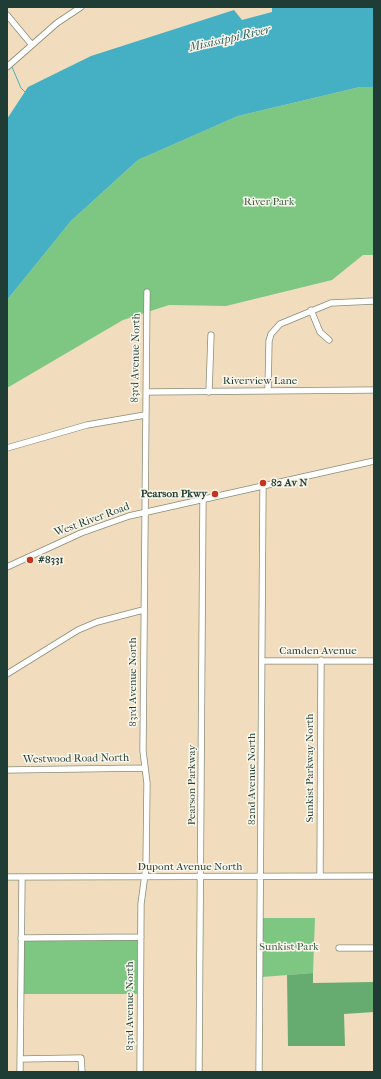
<!DOCTYPE html>
<style>
body{margin:0}
#map{position:relative;width:381px;height:1079px;overflow:hidden;background:#f1ddbd;font-family:"IM FELL French Canon",serif}
canvas{display:block}
.frame{position:absolute;inset:0;border:8px solid #1f3d34;pointer-events:none}
</style>
<div id="map">
<canvas width="381" height="1079"></canvas>
<div class="frame"></div>
</div>
<script>
const g = document.querySelector('canvas').getContext('2d');
g.lineJoin = 'round';
function fill(path, color) {
  g.fillStyle = color;
  g.fill(path, 'evenodd');
}
function toPath(rows) {
  const path = new Path2D();
  for (const r of rows) {
    path.moveTo(r[0], r[1]);
    for (let i = 2; i < r.length; i += 2) path.lineTo(r[i], r[i + 1]);
  }
  return path;
}
function trace(path, color, width, dash) {
  g.strokeStyle = color;
  g.lineWidth = width;
  g.lineCap = dash ? 'butt' : 'round';
  g.setLineDash(dash || []);
  g.stroke(path);
}
function label(font, color, halo, rows, align = 'center') {
  g.font = font + ' "IM FELL French Canon",serif';
  g.lineWidth = 3;
  g.setLineDash([]);
  g.textBaseline = 'middle';
  g.strokeStyle = halo;
  g.fillStyle = color;
  for (const [text, x, y, turn = 0] of rows) {
    g.save();
    g.translate(x, y);
    g.rotate((+turn || 0) * Math.PI / 180);
    g.textAlign = isNaN(turn) ? turn : align;
    if (halo) g.strokeText(text, 0, 0);
    g.fillText(text, 0, 0);
    g.restore();
  }
}
const green = toPath([
 [360,87,374,87,374,255,363,255,332,280,226,306,169,305,123,320,7,388,7,300,71,221,138,160,238,116],
 [263,918,315,918,313,973,262,977],
 [137,940,138,994,23,994,24,941]
]);
const forest = toPath([
 [313,973,313,983,374,982,374,1012,344,1014,345,1046,288,1046,287,975]
]);
const water = toPath([
 [272,7,374,7,374,87,360,87,238,116,138,160,71,221,7,300,7,119,28,87,91,56,234,10,242,20,272,12]
]);
const stream = toPath([
 [12,67,21,88,25,92]
]);
const minor = toPath([
 [7,15,32,45],
 [7,67,57,23,81,7],
 [311,310,320,332,329,340],
 [268,391,269,341,271,334,280,324,331,303,374,301],
 [146,392,374,390],
 [209,392,211,335],
 [7,448,87,425,145,415],
 [7,567,81,533,129,516,374,461],
 [262,661,374,661],
 [7,674,78,630,97,622,143,610],
 [7,770,145,768],
 [320,876,321,660],
 [7,877,374,876],
 [21,938,141,937],
 [339,948,374,948],
 [20,1059,81,1058,82,1072],
 [20,1072,22,877],
 [140,1072,141,904,146,867,147,783,143,751,147,292],
 [199,1072,203,498],
 [259,1072,263,485]
]);
const markers = [
 [263,483,4,"#c8321e"],
 [215,494,4,"#c8321e"],
 [30,560,4,"#c8321e"]
];
const parkNames = [
 ["River Park",269,202],
 ["Sunkist Park",289,947]
];
const streetNames = [
 ["83rd Avenue North",136,358,-89],
 ["Riverview Lane",260,381],
 ["West River Road",92,520,-20],
 ["Camden Avenue",318,651],
 ["83rd Avenue North",133,682,-90],
 ["Westwood Road North",76,759,-1],
 ["Sunkist Parkway North",310,768,-90],
 ["82nd Avenue North",252,779,-90],
 ["Pearson Parkway",192,785,-90],
 ["Dupont Avenue North",190,867],
 ["83rd Avenue North",130,1006,-90]
];
const poiNames = [
 ["82 Av N",271,483],
 ["Pearson Pkwy",207,494,"right"],
 ["#8331",38,560]
];
const waterNames = [
 ["Mississippi River",230,39,-13]
];
fill(green, '#7ec783');
fill(forest, '#66ac71');
fill(water, '#45b0c3');
trace(stream, '#45b0c3', 1);
trace(minor, '#888d78', 7);
trace(minor, '#fff', 5.5);
for (const [x, y, r, color] of markers) {
  const dot = new Path2D();
  dot.arc(x, y, r, 0, 2 * Math.PI);
  g.fillStyle = color;
  g.fill(dot);
  trace(dot, '#fbf7ec', 1.5);
}
label('11px', '#376048', '#fbf7ec', parkNames);
label('11px', '#1f3d34', '#fbf7ec', streetNames);
label('bold 11px', '#1f3d34', '#fbf7ec', poiNames, 'left');
label('italic 12px', '#2a605f', '#fbf7ec', waterNames);
</script>
